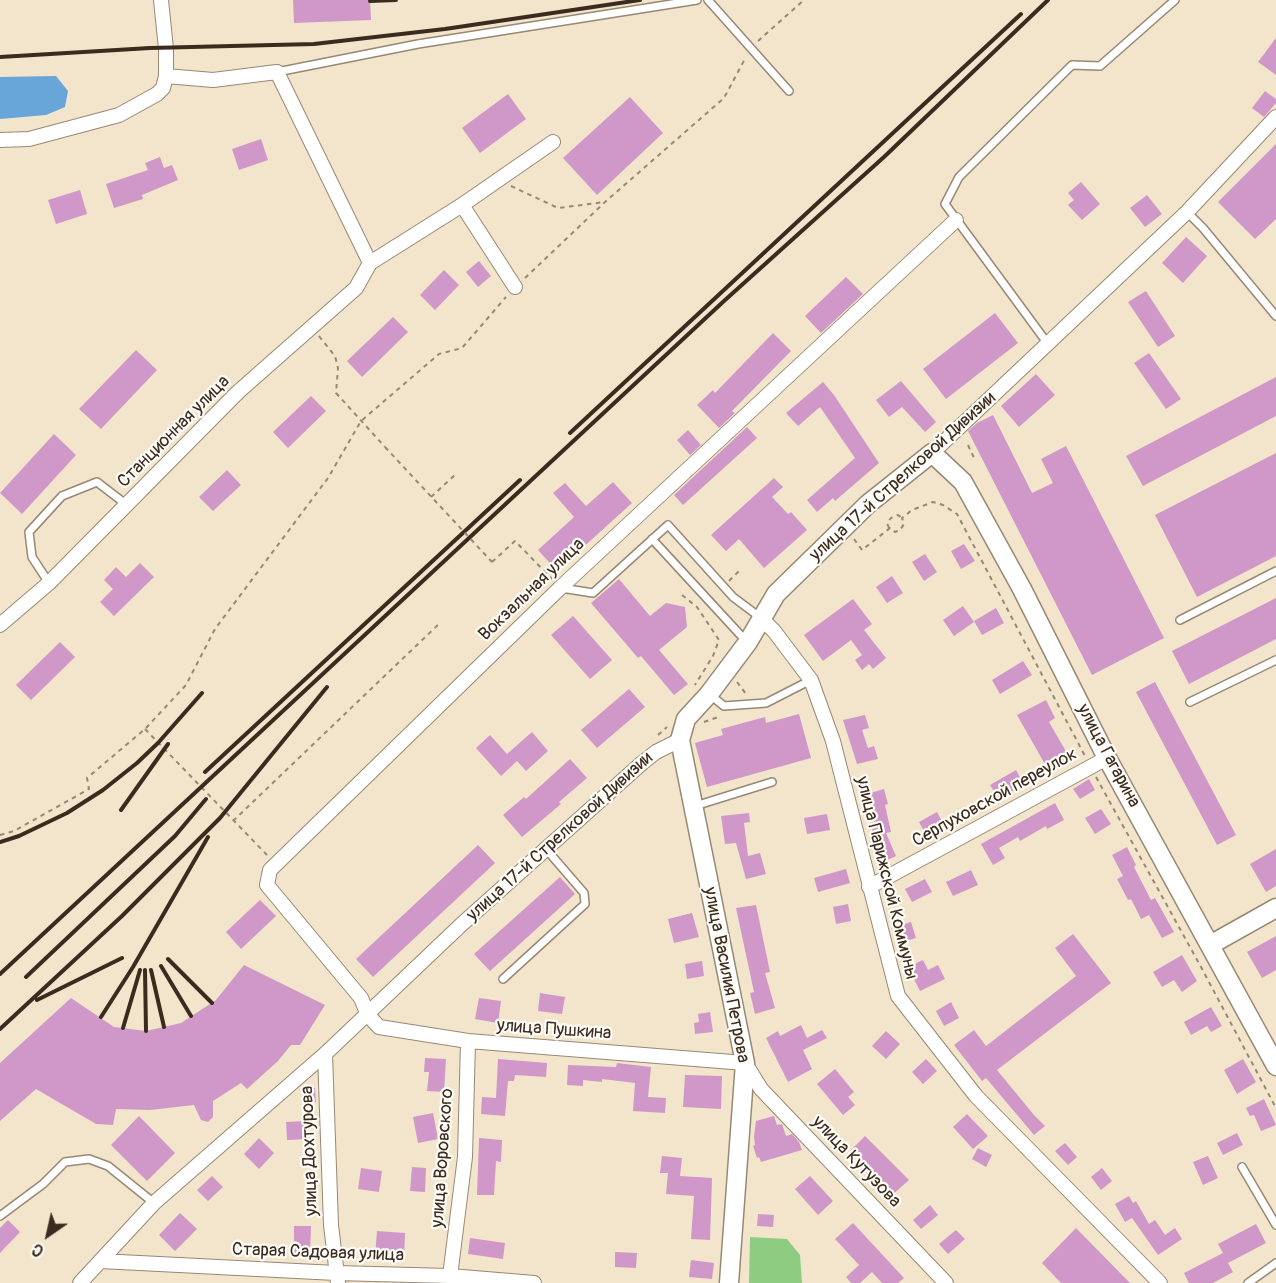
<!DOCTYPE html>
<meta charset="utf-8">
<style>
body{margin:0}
#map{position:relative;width:1276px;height:1283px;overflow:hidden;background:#f3e5cb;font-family:Pangolin,sans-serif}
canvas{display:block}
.north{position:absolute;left:18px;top:1205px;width:60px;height:60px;-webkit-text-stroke:4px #fdfcf7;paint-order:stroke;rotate:214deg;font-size:16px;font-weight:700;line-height:24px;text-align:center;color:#3b2a1e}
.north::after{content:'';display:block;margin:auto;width:21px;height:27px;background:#3b2a1e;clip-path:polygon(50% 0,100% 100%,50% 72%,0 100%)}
</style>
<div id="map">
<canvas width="1276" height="1283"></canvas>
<div class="north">С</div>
</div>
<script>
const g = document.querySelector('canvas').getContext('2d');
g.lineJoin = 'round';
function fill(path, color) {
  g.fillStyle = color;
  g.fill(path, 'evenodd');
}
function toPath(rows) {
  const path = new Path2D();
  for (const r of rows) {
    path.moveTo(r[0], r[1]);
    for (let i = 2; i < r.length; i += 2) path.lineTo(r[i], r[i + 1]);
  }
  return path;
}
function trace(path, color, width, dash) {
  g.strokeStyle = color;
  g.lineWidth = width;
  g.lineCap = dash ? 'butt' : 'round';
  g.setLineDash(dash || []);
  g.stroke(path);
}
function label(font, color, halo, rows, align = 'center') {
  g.font = font + ' Pangolin,sans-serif';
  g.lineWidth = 4.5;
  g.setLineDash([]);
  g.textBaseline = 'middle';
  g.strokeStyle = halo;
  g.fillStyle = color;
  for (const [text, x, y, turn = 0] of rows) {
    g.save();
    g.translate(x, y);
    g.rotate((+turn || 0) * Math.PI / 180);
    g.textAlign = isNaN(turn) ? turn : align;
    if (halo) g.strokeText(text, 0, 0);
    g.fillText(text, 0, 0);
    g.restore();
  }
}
const green = toPath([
 [750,1237,787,1239,800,1255,802,1283,749,1283]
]);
const water = toPath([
 [56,76,68,91,65,107,46,115,0,119,0,77]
]);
const building = toPath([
 [293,0,370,0,371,20,294,23],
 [1276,38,1276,75,1258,62],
 [1265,91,1276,99,1276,103,1264,117,1252,108],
 [508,94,526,119,480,153,462,128],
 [630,97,663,133,597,195,563,158],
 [261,139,268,160,239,170,232,149],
 [1276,144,1276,219,1255,239,1218,202],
 [160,157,164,168,172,165,178,180,142,195,143,199,114,208,106,184,148,170,145,163],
 [1081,182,1100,204,1082,220,1068,205,1074,200,1068,193],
 [80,190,87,214,56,224,48,200],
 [1147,195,1162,214,1145,227,1130,208],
 [1186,237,1207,256,1183,283,1162,263],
 [479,261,491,276,478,287,466,272],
 [444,270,459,285,435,310,420,295],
 [846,277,863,294,821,333,805,316],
 [1146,291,1175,336,1158,347,1128,302],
 [995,313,1018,343,946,399,923,369],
 [393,317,408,332,362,377,347,361],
 [773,333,791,351,732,411,735,413,719,428,697,405,713,390,715,393],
 [136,350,157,370,101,429,79,409],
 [1149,353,1181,399,1166,409,1134,363],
 [1036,374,1055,395,1019,427,1001,406],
 [1276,377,1276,416,1143,486,1126,456],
 [901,381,936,422,925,432,902,407,889,417,876,400],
 [823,382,834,395,879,463,835,501,833,498,817,512,807,500,855,458,820,407,798,426,786,413],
 [311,396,326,411,288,448,273,432],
 [993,415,1032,493,1053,483,1041,459,1066,446,1164,638,1092,675,968,431,977,423],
 [747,427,757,438,683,505,674,495],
 [688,430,701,445,690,455,677,440],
 [54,434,76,455,22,514,0,493],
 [1276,453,1276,556,1197,597,1155,515],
 [227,470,241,485,213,511,199,497],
 [774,478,783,487,772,497,788,514,791,512,807,530,764,568,739,539,726,551,711,535],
 [613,482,632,503,557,571,538,550,574,517,553,493,565,483,586,506],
 [964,544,975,561,961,569,951,551],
 [925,554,937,572,924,581,912,562],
 [140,563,154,577,114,616,100,602,113,589,104,580,116,567,126,577],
 [892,576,903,593,887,603,876,587],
 [619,579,650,616,666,603,685,607,687,627,659,650,688,684,674,695,641,656,638,658,591,603],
 [1276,598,1276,639,1189,684,1172,651],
 [853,599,872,624,864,630,886,658,873,669,869,664,862,670,855,660,862,655,851,640,823,661,804,635],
 [963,606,974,622,954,636,943,620],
 [996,608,1004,623,982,635,974,621],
 [573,616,612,660,590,679,551,635],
 [60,642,75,657,31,700,16,685],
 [1023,661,1032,675,1000,694,992,680],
 [1155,682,1236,835,1217,845,1136,692],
 [629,689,645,707,597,748,581,730],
 [1046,700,1055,718,1049,722,1071,760,1050,773,1017,715],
 [799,714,811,758,707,787,695,743,723,735,721,729,765,717,766,723],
 [865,715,869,728,862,730,868,748,874,746,878,759,857,764,843,720],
 [532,732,548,751,526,771,517,761,501,776,476,748,490,735,507,754],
 [570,759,587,778,559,802,561,804,522,837,503,815,524,797,526,799],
 [1016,770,1024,785,999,799,990,785],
 [1089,779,1095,790,1080,799,1073,789],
 [884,789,888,804,885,805,891,832,886,833,896,856,879,864,871,848,876,845,870,823,874,822,867,794],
 [1055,803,1064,820,1047,829,1046,826,1020,841,1018,837,999,848,1005,858,993,865,981,844],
 [1101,809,1111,824,1095,834,1085,818],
 [937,812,945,827,927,837,919,822],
 [749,813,750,822,744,823,748,856,760,853,766,874,746,879,736,843,725,844,721,816],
 [827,814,830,830,807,834,804,818],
 [478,845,495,863,373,977,356,959],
 [1127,847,1136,865,1134,867,1151,900,1155,898,1174,932,1162,938,1149,915,1141,919,1131,899,1128,900,1117,879,1123,876,1112,855],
 [1276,849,1276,886,1266,892,1250,864],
 [846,869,850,883,818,892,814,878],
 [971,870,978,885,953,896,946,882],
 [560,877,575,894,490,971,474,954],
 [925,879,932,892,912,902,905,889],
 [260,900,276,916,241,949,226,932],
 [848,904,851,921,836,924,833,907],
 [756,905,770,972,765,973,775,1008,755,1014,750,993,754,992,736,908],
 [692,913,699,937,674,943,668,919],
 [911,922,916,938,898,943,894,927],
 [1073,934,1111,983,997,1070,1034,1115,1045,1126,1034,1135,986,1078,982,1081,954,1045,974,1030,986,1046,1076,976,1055,948],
 [1276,936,1276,970,1262,978,1247,952],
 [1182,955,1197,981,1182,992,1174,980,1162,987,1153,972],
 [923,960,928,970,938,965,945,979,920,991,908,967],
 [702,961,704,976,687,979,685,964],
 [244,965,325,1005,300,1045,291,1045,278,1061,247,1089,241,1083,213,1101,213,1117,208,1122,201,1120,194,1105,150,1110,116,1109,113,1125,96,1124,36,1089,0,1121,0,1063,71,998,114,1027,146,1031,181,1023,216,1000],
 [540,993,565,997,562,1014,538,1011],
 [479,998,501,1001,498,1023,475,1019],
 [951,1002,959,1018,944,1026,936,1011],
 [1211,1007,1222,1026,1211,1032,1207,1026,1191,1035,1184,1022],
 [710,1012,713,1032,695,1034,694,1023,699,1022,698,1014],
 [801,1025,807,1038,822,1030,827,1038,803,1050,812,1069,788,1082,766,1038,778,1031,780,1036],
 [886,1031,900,1044,886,1059,872,1046],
 [425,1058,446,1059,444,1092,427,1091,429,1072,424,1072],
 [498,1059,547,1063,546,1077,515,1075,514,1081,508,1081,505,1116,481,1114,482,1097,496,1098],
 [926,1059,937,1071,923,1084,912,1072],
 [1243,1059,1256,1082,1237,1094,1224,1070],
 [617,1063,651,1067,648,1097,666,1098,665,1113,633,1111,635,1083,602,1079,602,1082,583,1080,583,1086,567,1085,568,1065,616,1067],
 [835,1069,854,1092,848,1097,855,1105,843,1115,817,1084],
 [685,1075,722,1076,721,1109,683,1107],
 [305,1088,315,1088,316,1102,306,1103],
 [1264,1099,1276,1125,1261,1131,1254,1115,1250,1116,1246,1108],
 [433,1113,438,1139,418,1143,413,1117],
 [967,1114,988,1136,973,1149,953,1127],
 [139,1116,175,1153,147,1181,111,1145],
 [774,1116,777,1125,782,1124,786,1136,792,1134,799,1142,802,1150,761,1162,759,1157,757,1158,753,1146,755,1145,754,1136,756,1121],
 [307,1121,308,1139,287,1140,286,1122],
 [1237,1133,1243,1145,1223,1155,1217,1143],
 [865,1136,909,1180,891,1196,878,1181,879,1180,850,1151],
 [259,1138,274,1153,259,1169,244,1154],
 [479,1138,502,1140,501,1162,496,1161,494,1195,477,1195],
 [1065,1143,1077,1157,1068,1165,1055,1151],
 [978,1148,992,1155,986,1167,972,1159],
 [662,1156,682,1158,680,1176,712,1178,710,1240,691,1239,694,1196,666,1194,668,1173,660,1173],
 [1208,1156,1218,1178,1203,1185,1193,1162],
 [412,1167,426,1168,425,1192,410,1191],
 [361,1168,382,1171,379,1192,358,1189],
 [1102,1168,1112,1181,1101,1190,1091,1177],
 [212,1176,223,1187,208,1201,197,1190],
 [810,1176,833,1201,818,1215,795,1189],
 [1129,1196,1133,1203,1136,1201,1149,1224,1155,1220,1165,1235,1175,1228,1182,1239,1158,1255,1132,1218,1125,1222,1115,1204],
 [930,1205,938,1215,921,1229,913,1220],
 [180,1213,197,1229,175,1251,159,1235],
 [758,1214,774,1215,773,1227,757,1226],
 [8,1220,20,1232,0,1253,0,1228],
 [853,1223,904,1278,898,1283,882,1283,872,1272,860,1283,851,1283,846,1277,859,1265,835,1239],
 [1256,1224,1266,1243,1228,1263,1233,1272,1213,1283,1189,1283,1184,1273,1223,1253,1218,1244],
 [294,1226,311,1226,310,1253,294,1253],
 [1076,1228,1130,1283,1061,1283,1042,1263],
 [956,1230,965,1239,948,1254,939,1244],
 [377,1231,405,1233,404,1259,375,1257],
 [470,1238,505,1243,503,1259,468,1254],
 [615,1252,637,1253,636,1268,615,1267],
 [691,1260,714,1263,712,1279,689,1277]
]);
const path = toPath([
 [758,41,804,0],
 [511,186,558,208,605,202],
 [525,278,605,202,724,98,746,57],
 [319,336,335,356,338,368,336,393,385,447],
 [968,445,974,458],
 [431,497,456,474],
 [889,528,887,523,891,518,898,515,902,518],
 [854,539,862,550,890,528,895,532,900,530,904,524,902,518,912,510,933,502,943,505,957,514,1085,756],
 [492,562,515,541,552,579],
 [729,581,740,570],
 [682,595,697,607,719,640,713,656,695,685],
 [737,682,746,694],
 [704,722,721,716],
 [145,729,268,856],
 [658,735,667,727],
 [1096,777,1201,967,1276,1108],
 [233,821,441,622],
 [0,835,14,831,89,789,87,778,145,729,186,685,215,629,328,478,361,421,439,354,462,348,506,297]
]);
const lane = toPath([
 [708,0,789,91],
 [277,72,418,44,697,0],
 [1187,212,1203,228,1276,316],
 [1048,344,945,204,959,177,1072,65,1100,66,1175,0],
 [652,539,746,641],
 [49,583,32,557,29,532,62,496,97,482,127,505],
 [561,588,593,593,668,525,733,597,761,618],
 [1180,620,1276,571],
 [709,694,724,706,766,703,811,680],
 [1190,702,1276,660],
 [695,806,772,782],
 [503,979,585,904,584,893,546,849],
 [1242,1167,1276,1225],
 [0,1216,43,1184,65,1162,89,1159,108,1166,154,1203],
 [1248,1283,1276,1263]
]);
const street = toPath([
 [166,76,213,80,277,72,370,263],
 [0,140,29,139,119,115,157,94,163,88,166,76,166,49,161,0],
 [462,205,553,142],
 [932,453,1187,212,1276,117],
 [761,618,774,631,811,680,833,741,898,996,976,1096,1160,1283],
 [0,625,49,583,238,392,356,288,370,263,462,205,515,287],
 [869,887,1107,758],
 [325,1054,331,1225,338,1283],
 [100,1261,336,1273,450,1276,534,1283],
 [450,1276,465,1157,468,1041],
 [80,1283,154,1203,325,1054,462,924,642,763,656,752,680,740],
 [946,1283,761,1089,745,1063,468,1041,379,1027,368,1015,361,998,267,885,270,870,560,588,956,220]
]);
const secondary = toPath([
 [1210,945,1276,908],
 [729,1283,745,1063,680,740,686,719,709,694,748,642,776,594,868,504,932,453,963,482,1022,589,1107,758,1276,1066]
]);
const rail = toPath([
 [370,1,396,0],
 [0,57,150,48,314,44,445,29,640,0],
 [570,433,1021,14],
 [205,772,520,480],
 [121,810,168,744],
 [0,842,19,836,67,813,103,790,137,763,158,743,202,693],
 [168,959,212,1003],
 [161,966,191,1016],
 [145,970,146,1031],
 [151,970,164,1027],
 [0,974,724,301,884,157,1048,0],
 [26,977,175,836,206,799],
 [37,1000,122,958],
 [101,1017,133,967,208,837],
 [123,1028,140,970],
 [0,1029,122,916,220,818,327,687]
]);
const pathBridge = toPath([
 [385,447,492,562]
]);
const streetNames = [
 ["Станционная улица",174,432,-45],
 ["улица 17-й Стрелковой Дивизии",903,477,-42],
 ["Вокзальная улица",532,590,-44],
 ["улица Гагарина",1108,756,62],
 ["Серпуховской переулок",995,798,-29],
 ["улица 17-й Стрелковой Дивизии",560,837,-42],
 ["улица Парижской Коммуны",886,878,76],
 ["улица Василия Петрова",726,975,79],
 ["улица Пушкина",554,1030,4],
 ["улица Дохтурова",310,1151,-92],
 ["улица Воровского",443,1158,-86],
 ["улица Кутузова",856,1162,46],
 ["Старая Садовая улица",318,1253,2]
];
fill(green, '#8ecc82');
fill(water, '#68a5d9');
fill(building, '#cf98c8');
trace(lane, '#978874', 10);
trace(street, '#978874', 16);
trace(secondary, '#978874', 21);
trace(path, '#978874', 2, [4.5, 4.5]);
trace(lane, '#fff', 7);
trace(street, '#fff', 14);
trace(secondary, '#fff', 18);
trace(rail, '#3b2a1e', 4);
trace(pathBridge, '#978874', 2, [4.5, 4.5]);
label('18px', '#3b2a1e', '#fdfcf7', streetNames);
</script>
